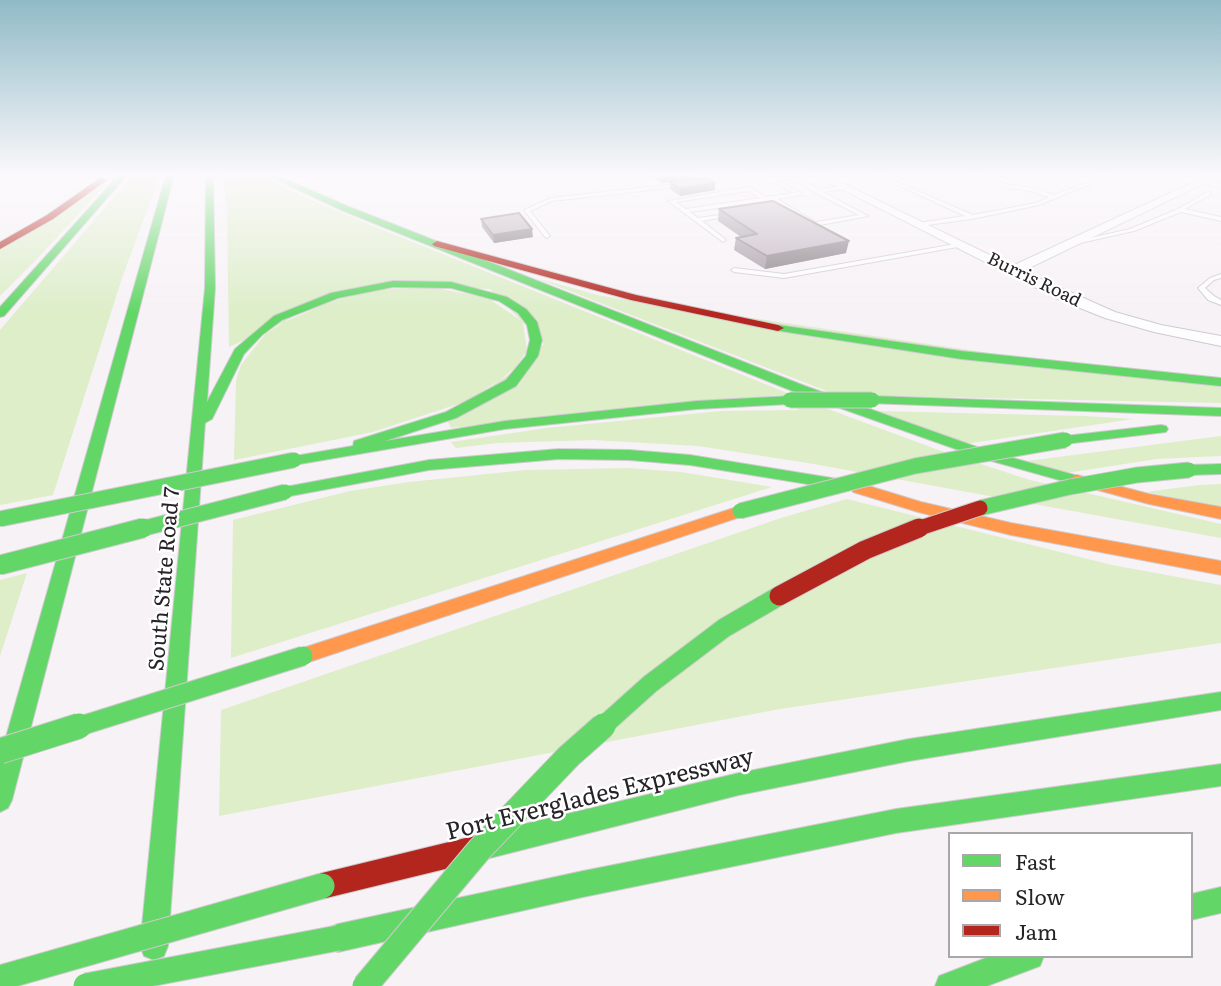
<!DOCTYPE html>
<style>
body{margin:0}
#map{position:relative;width:1221px;height:986px;overflow:hidden;background:#f7f2f6;font-family:Literata,serif}
canvas{display:block}
.legend{position:absolute;left:948px;top:832px;width:245px;height:126px;box-sizing:border-box;background:#fff;border:2px solid #a9a7a9;margin:0;padding:9px 12px;list-style:none;font-size:21px;color:#272427}
.legend li{display:flex;align-items:center;gap:14px;height:35px}
.legend b{width:35px;border:2px solid #a9a7a9}
</style>
<div id="map">
<canvas width="1221" height="986"></canvas>
<ul class="legend">
<li><b style="height:9px;background:#63d668"></b>Fast</li>
<li><b style="height:9px;background:#ff974d"></b>Slow</li>
<li><b style="height:9px;background:#b3261e"></b>Jam</li>
</ul>
</div>
<script>
const g = document.querySelector('canvas').getContext('2d');
g.lineJoin = 'round';
function fill(path, color) {
  g.fillStyle = color;
  g.fill(path, 'evenodd');
}
function toPath(rows) {
  const path = new Path2D();
  for (const r of rows) {
    path.moveTo(r[0], r[1]);
    for (let i = 2; i < r.length; i += 2) path.lineTo(r[i], r[i + 1]);
  }
  return path;
}
function trace(path, color, width, dash) {
  g.strokeStyle = color;
  g.lineWidth = width;
  g.lineCap = dash ? 'butt' : 'round';
  g.setLineDash(dash || []);
  g.stroke(path);
}
function label(font, color, halo, rows, align = 'center') {
  g.font = font + ' Literata,serif';
  g.lineWidth = 5;
  g.setLineDash([]);
  g.textBaseline = 'middle';
  g.strokeStyle = halo;
  g.fillStyle = color;
  for (const [text, x, y, turn = 0] of rows) {
    g.save();
    g.translate(x, y);
    g.rotate((+turn || 0) * Math.PI / 180);
    g.textAlign = isNaN(turn) ? turn : align;
    if (halo) g.strokeText(text, 0, 0);
    g.fillText(text, 0, 0);
    g.restore();
  }
}
const green = toPath([
 [133,175,160,175,122,278,53,495,0,505,0,330],
 [223,175,263,175,302,196,361,221,817,405,944,452,1030,480,1221,524,1221,538,808,463,698,446,593,440,497,443,456,448,451,442,547,428,721,411,799,410,780,395,451,428,448,422,544,344,490,289,367,285,229,347,227,211],
 [107,183,36,260,0,296,0,249],
 [536,278,602,296,1221,387,1221,403,837,395],
 [431,287,488,298,523,322,527,351,511,373,467,401,373,432,234,460,236,380,241,365,266,333,308,308,374,290],
 [877,411,1084,416,1133,419,965,444],
 [1221,436,1221,456,1157,459,1066,473,1027,461],
 [628,468,681,472,772,487,231,658,233,520,350,491,409,482,526,470],
 [1221,484,1221,507,1146,492,1199,485],
 [847,499,1112,565,1221,585,1221,643,780,709,219,816,221,710,781,518],
 [27,573,0,656,0,580]
]);
const lane = toPath([
 [758,175,768,175,700,185,697,183,758,175],
 [876,175,881,175,973,215,1036,203,1049,197,1026,190,1007,188,973,175,978,175,1010,185,1029,187,1054,195,1107,175,1112,175,1039,205,972,219,920,226,917,224,918,223,965,216,876,175],
 [798,178,819,189,847,186,845,189,823,192,868,216,815,226,771,200,690,212,698,218,734,213,734,215,702,221,725,239,726,240,723,242,668,201,749,187,766,197,794,193,775,183,798,178],
 [797,182,814,192,859,215,816,222,777,199,802,195,802,193,783,184,797,182],
 [748,191,760,198,686,209,676,202,748,191],
 [1201,180,1221,183,1221,187,1199,183,1201,180],
 [684,183,686,186,552,201,530,211,550,236,547,238,545,237,524,210,551,198,684,183],
 [1209,191,1211,194,1185,209,1221,217,1221,221,1181,212,1134,231,1071,245,1068,243,1130,229,1178,209,1209,191],
 [961,243,963,244,963,246,784,278,734,272,731,270,734,268,784,274,961,243],
 [1221,274,1221,278,1214,280,1205,288,1214,296,1221,300,1221,305,1208,300,1198,288,1210,278,1221,274]
]);
const street = toPath([
 [814,175,826,175,1012,266,1209,175,1221,175,1023,271,1115,312,1161,325,1221,336,1221,346,1154,332,1105,318,1060,300,814,175]
]);
const fast = toPath([
 [119,175,127,175,4,316,0,317,0,307,119,175],
 [166,175,174,175,12,800,8,808,0,812,0,758,166,175],
 [206,175,213,175,215,288,207,402,235,349,274,316,331,293,393,281,451,282,507,297,526,309,537,322,542,340,538,356,516,386,456,418,385,441,505,421,697,401,790,396,797,400,790,404,697,409,505,429,294,465,289,463,287,460,289,457,353,446,354,441,446,412,506,380,526,356,530,340,527,325,518,313,499,301,451,288,393,287,338,298,282,320,262,335,244,354,212,419,205,423,168,946,164,956,154,960,144,956,140,946,205,288,206,175],
 [267,175,276,175,347,206,805,386,991,452,1082,477,1085,480,1077,485,981,458,795,392,341,210,267,175],
 [778,325,961,351,1221,378,1221,386,961,359,774,330,774,326,778,325],
 [872,396,1221,408,1221,416,867,403,867,397,872,396],
 [1161,425,1166,426,1168,429,1166,432,1065,444,1058,440,1065,436,1161,425],
 [559,449,629,450,690,455,844,480,852,485,844,490,690,465,629,460,559,459,429,470,285,497,277,492,285,487,429,460,559,449],
 [1221,464,1221,474,1189,475,1181,470,1189,465,1221,464],
 [1221,692,1221,710,909,761,739,795,478,861,469,857,465,848,469,839,478,835,739,773,909,739,1221,692],
 [1221,764,1221,786,896,833,583,897,338,952,328,948,324,938,328,928,338,924,583,871,896,809,1221,764],
 [1221,887,1221,913,1191,920,1191,894,1221,887],
 [991,956,1044,956,1040,966,987,986,935,986,939,976,991,956]
]);
const slow = toPath([
 [1077,475,1149,494,1221,507,1221,519,1149,504,1072,483,1069,480,1072,477,1077,475],
 [859,483,921,502,1011,523,1221,561,1221,575,1011,535,918,512,853,492,851,488,853,484,859,483],
 [740,506,748,511,746,515,303,664,296,662,293,656,296,650,303,648,740,506]
]);
const jam = toPath([
 [100,178,107,180,53,219,0,249,0,242,47,215,100,178],
 [437,241,636,295,778,325,784,328,778,331,631,300,434,246,432,244,437,241],
 [478,835,487,839,491,848,487,857,478,861,322,899,313,895,309,886,313,877,322,873,478,835]
]);
const fastBridgeFar2 = toPath([
 [790,400,872,400],
 [980,508,1070,487,1137,475,1189,470],
 [740,511,915,466,1065,440],
 [0,519,294,460],
 [137,530,285,492]
]);
const fastBridgeFar1 = toPath([
 [0,565,143,528],
 [74,728,303,656],
 [601,728,650,684,724,628,779,596]
]);
const fastBridge = toPath([
 [0,751,79,726],
 [0,978,322,886],
 [86,986,338,938],
 [365,986,480,849,569,756,603,726]
]);
const jamBridgeFar1 = toPath([
 [914,530,980,508]
]);
const jamBridge = toPath([
 [779,596,865,550,919,528]
]);
const wall = toPath([
 [648,175,697,175,697,179,715,183,715,190,680,196,670,189,670,182,672,182,661,183],
 [719,209,846,253,765,269,734,250,736,238,741,237,718,221],
 [481,219,533,237,494,243,482,227]
]);
const shadedWall = toPath([
 [661,175,697,175,697,179,661,183],
 [715,183,715,190,680,196,680,189],
 [532,229,533,237,494,243,493,235],
 [849,241,846,253,765,269,767,256]
]);
const building = toPath([
 [707,178,715,183,680,189,670,182,707,178],
 [773,201,849,241,767,256,736,238,757,234,719,209,773,201],
 [519,213,532,229,493,235,481,219,519,213]
]);
const farStreetnames = [
 ["Burris Road",1034,280,26]
];
const streetNames = [
 ["South State Road 7",165,579,-85]
];
const nearStreetnames = [
 ["Port Everglades Expressway",600,795,-14]
];
fill(green, '#ddeec9');
trace(lane, '#cecbce', 2);
trace(street, '#cecbce', 2);
trace(fast, '#cecbce', 2);
trace(slow, '#cecbce', 2);
trace(jam, '#cecbce', 2);
fill(lane, '#fefdfe');
fill(street, '#fefdfe');
fill(fast, '#63d668');
fill(slow, '#ff974d');
fill(jam, '#b3261e');
trace(fastBridgeFar2, '#cecbce', 17, []);
trace(fastBridgeFar1, '#cecbce', 21, []);
trace(fastBridge, '#cecbce', 27, []);
trace(jamBridgeFar1, '#cecbce', 17, []);
trace(jamBridge, '#cecbce', 21, []);
trace(fastBridgeFar2, '#63d668', 15);
trace(fastBridgeFar1, '#63d668', 19);
trace(fastBridge, '#63d668', 25);
trace(jamBridgeFar1, '#b3261e', 15);
trace(jamBridge, '#b3261e', 19);
fill(wall, '#a499a2');
fill(shadedWall, '#867d84');
fill(building, '#bfb2bc');
trace(building, '#867d84', 2);
const sky = g.createLinearGradient(0, 0, 0, 313);
sky.addColorStop(0, '#91bac7');
sky.addColorStop(0.56, '#fbf9fb');
sky.addColorStop(1, '#fbf9fb00');
g.fillStyle = sky;
g.fillRect(0, 0, 1221, 313);
label('18px', '#272427', '#fff', farStreetnames);
label('21px', '#272427', '#fff', streetNames);
label('24px', '#272427', '#fff', nearStreetnames);
</script>
